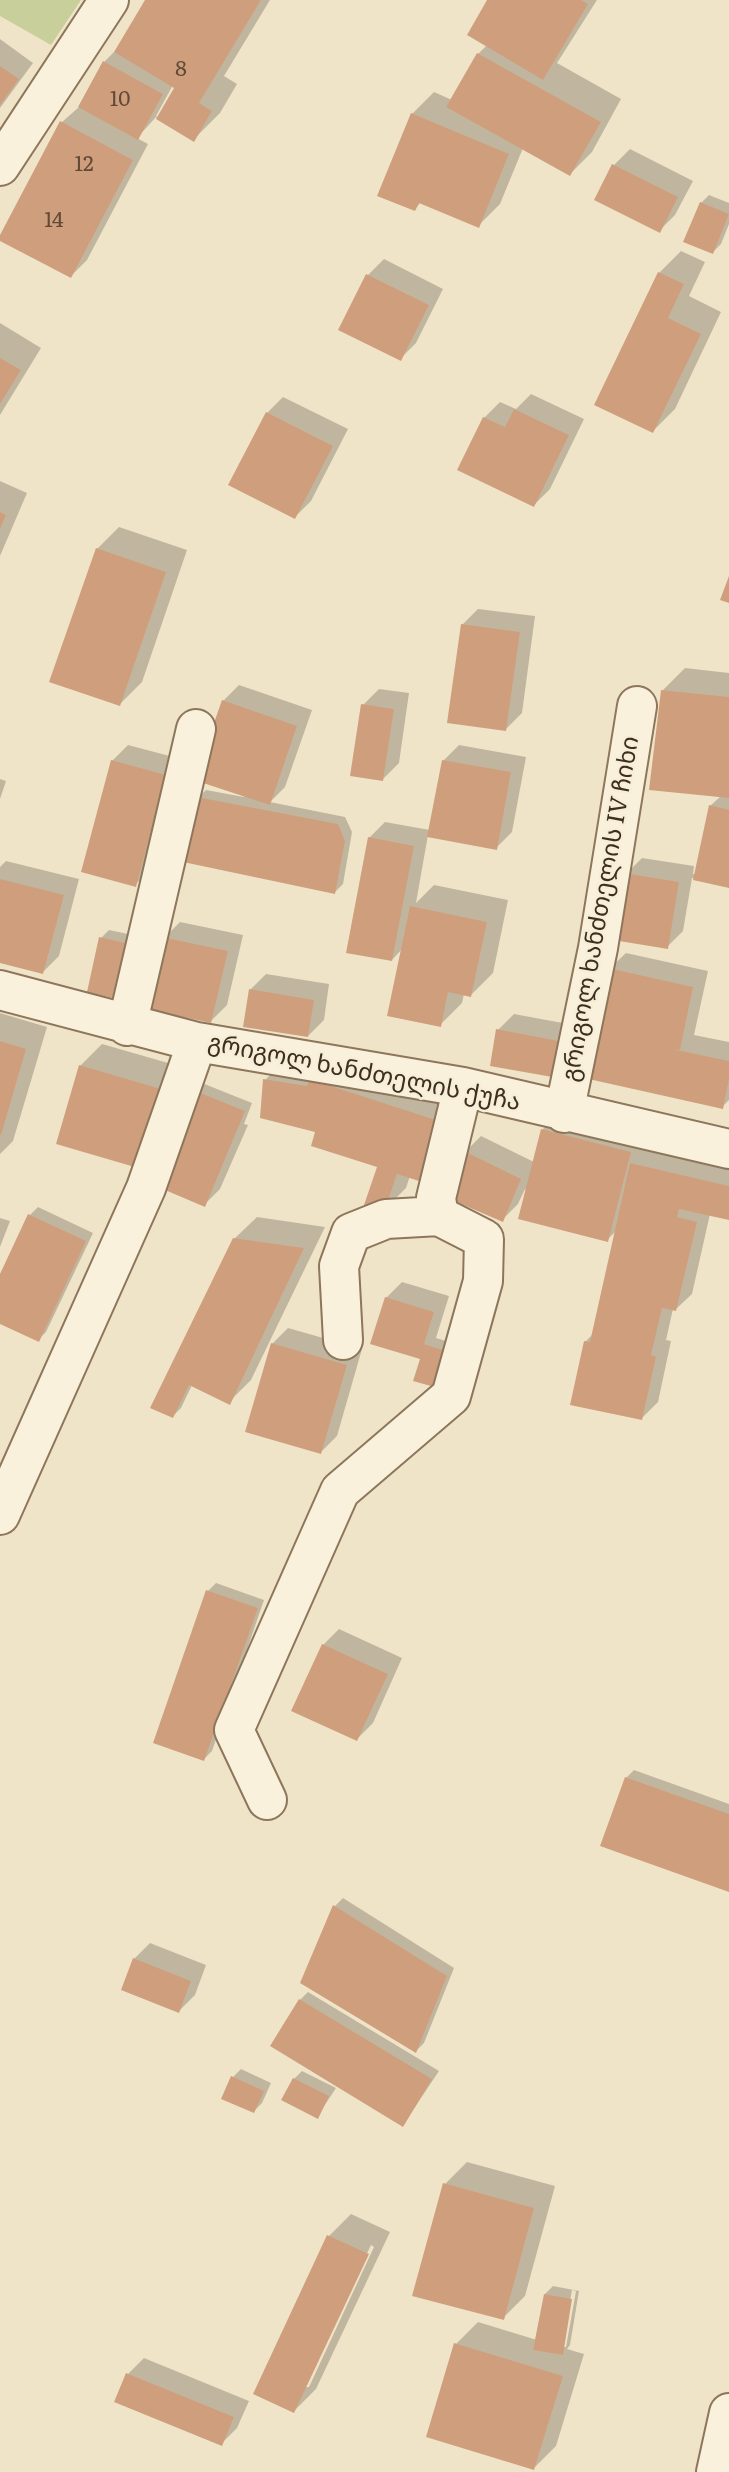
<!DOCTYPE html>
<meta charset="utf-8">
<style>
body{margin:0}
canvas{display:block;background:#f0e4c8}
</style>
<canvas width="729" height="2472"></canvas>
<script>
const g = document.querySelector('canvas').getContext('2d');
g.lineJoin = 'round';
function fill(path, color) {
  g.fillStyle = color;
  g.fill(path, 'evenodd');
}
function toPath(rows) {
  const path = new Path2D();
  for (const r of rows) {
    path.moveTo(r[0], r[1]);
    for (let i = 2; i < r.length; i += 2) path.lineTo(r[i], r[i + 1]);
  }
  return path;
}
function trace(path, color, width, dash) {
  g.strokeStyle = color;
  g.lineWidth = width;
  g.lineCap = dash ? 'butt' : 'round';
  g.setLineDash(dash || []);
  g.stroke(path);
}
function label(font, color, halo, rows, align = 'center') {
  g.font = font + ' Literata,"Noto Sans Georgian",serif';
  g.lineWidth = 5;
  g.setLineDash([]);
  g.textBaseline = 'middle';
  g.strokeStyle = halo;
  g.fillStyle = color;
  for (const [text, x, y, turn = 0] of rows) {
    g.save();
    g.translate(x, y);
    g.rotate((+turn || 0) * Math.PI / 180);
    g.textAlign = isNaN(turn) ? turn : align;
    if (halo) g.strokeText(text, 0, 0);
    g.fillText(text, 0, 0);
    g.restore();
  }
}
const green = toPath([
 [0,0,81,0,51,45,0,16]
]);
const shadow = toPath([
 [147,0,270,0,224,76,237,84,220,113,194,139,156,117,137,138,148,144,87,260,71,276,0,239,62,122,79,107,104,62,119,47],
 [173,85,177,88,159,118,156,116],
 [489,0,597,0,557,63,621,99,592,152,570,174,523,148,500,204,478,226,421,202,415,209,412,114,434,92,452,100,478,54,487,45],
 [0,39,33,63,0,108],
 [630,149,693,181,675,215,659,231,614,165],
 [709,195,729,203,729,224,721,244,713,252,701,203],
 [681,251,705,262,689,296,721,312,675,409,653,431,659,273],
 [384,259,443,289,416,343,400,359,340,329,368,275],
 [0,323,41,348,0,415],
 [531,394,584,419,550,489,534,505,484,418,500,402,516,409],
 [283,397,348,429,311,501,295,517,267,413],
 [0,481,27,493,0,556],
 [119,527,187,550,142,682,120,704,97,549],
 [478,609,535,616,522,713,506,729,462,625],
 [685,668,729,673,729,886,692,878,683,931,667,947,626,874,642,858,694,866,693,874,696,874,710,806,721,796,663,690],
 [239,685,312,710,285,787,270,802,345,817,352,832,343,884,335,892,198,798,206,790,244,797,223,701],
 [379,689,409,693,399,763,383,779,363,705],
 [128,745,181,759,151,869,135,885,112,761],
 [459,745,526,757,512,832,496,848,428,835,416,903,434,885,508,900,493,973,471,995,464,994,462,1003,440,1025,403,948,392,960,369,838,385,822,430,830,443,761],
 [0,779,6,781,0,799],
 [6,861,79,879,59,956,43,972,0,961,0,867],
 [180,922,243,935,227,1005,211,1021,164,938],
 [109,930,133,935,121,988,113,996,101,938],
 [626,953,708,971,694,1035,729,1042,729,1100,722,1107,586,1077,610,968],
 [266,974,329,984,324,1020,308,1036,250,990],
 [0,1013,47,1027,13,1141,0,1154],
 [514,1014,579,1026,573,1060,498,1030],
 [102,1044,189,1069,144,1168,80,1066],
 [281,1064,463,1100,410,1176,406,1188,384,1210,379,1166,318,1131,265,1080],
 [202,1083,252,1103,244,1124,248,1125,220,1189,204,1205,160,1186],
 [564,1108,729,1167,729,1218,710,1214,692,1294,676,1309,673,1309,666,1340,671,1341,658,1402,642,1418,585,1342,593,1334,617,1230,607,1240,525,1189,518,1204,502,1220,465,1152,481,1136,534,1162,542,1130],
 [38,1207,93,1233,46,1332,38,1340,0,1323,0,1279,30,1215],
 [257,1217,325,1227,251,1380,229,1402,192,1385,181,1408,173,1416,234,1239],
 [0,1218,10,1221,0,1247],
 [402,1282,449,1296,436,1338,456,1344,446,1378,422,1358,386,1298],
 [288,1328,362,1349,337,1436,321,1452,272,1344],
 [216,1583,264,1600,212,1751,204,1759,208,1591],
 [339,1629,402,1658,373,1723,357,1739,323,1645],
 [634,1770,729,1804,729,1890,626,1778],
 [343,1898,454,1968,424,2043,416,2051,335,1906],
 [150,1943,206,1965,195,1995,179,2011,134,1959],
 [308,1992,439,2071,403,2125,300,2000],
 [241,2069,271,2083,262,2103,254,2111,233,2077],
 [302,2071,336,2088,317,2117,294,2079],
 [467,2162,555,2186,525,2296,503,2318,445,2184],
 [351,2214,390,2232,316,2389,294,2411,255,2393,329,2236],
 [371,2245,374,2247,309,2387,305,2387],
 [553,2286,579,2291,570,2345,567,2349,584,2354,556,2446,534,2468,456,2344,478,2322,537,2340,545,2294],
 [572,2290,576,2291,566,2347,562,2347],
 [144,2358,249,2401,237,2428,221,2444,128,2374]
]);
const building = toPath([
 [145,0,261,0,199,103,212,111,194,142,156,119,174,88,114,52],
 [487,0,581,0,588,4,543,80,467,35],
 [477,53,601,122,570,176,446,107],
 [103,61,163,94,138,140,78,107],
 [0,66,19,79,0,105],
 [411,113,509,154,479,228,419,203,415,211,377,196],
 [60,121,133,160,71,278,0,241,0,235],
 [612,164,678,197,660,233,594,200],
 [700,202,729,214,713,254,683,242],
 [658,272,684,284,668,318,701,334,653,433,594,405],
 [366,274,429,305,401,361,338,330],
 [0,358,21,370,0,404],
 [514,409,569,435,534,507,457,470,483,417,505,427],
 [266,412,333,446,295,519,228,485],
 [0,512,6,515,0,529],
 [96,548,166,572,120,706,49,682],
 [729,576,729,603,720,600],
 [461,624,520,632,506,731,447,723],
 [661,690,729,697,729,798,649,790],
 [222,700,297,726,270,805,194,780],
 [361,704,394,709,383,781,350,776],
 [111,760,166,775,136,887,81,872],
 [442,760,511,772,497,850,427,837],
 [197,797,338,824,345,841,335,894,183,862],
 [709,805,729,810,729,888,693,880],
 [368,837,414,846,392,961,346,953],
 [624,873,679,882,668,949,613,940],
 [0,879,64,895,43,974,0,963],
 [410,906,487,922,471,997,448,992,441,1027,387,1016],
 [99,937,126,943,113,998,87,992],
 [162,937,228,951,211,1023,146,1009],
 [608,968,693,987,680,1050,672,1049,729,1061,729,1079,723,1109,584,1078],
 [249,989,314,1000,308,1037,243,1027],
 [496,1029,564,1042,558,1078,490,1066],
 [0,1041,26,1049,1,1135,0,1135],
 [79,1065,168,1091,145,1170,56,1144],
 [263,1079,307,1086,309,1081,331,1086,442,1122,422,1182,397,1174,384,1212,364,1205,377,1167,311,1146,315,1132,260,1118],
 [193,1090,245,1111,205,1207,158,1187],
 [541,1129,631,1152,608,1242,518,1219],
 [464,1151,521,1179,503,1222,452,1200],
 [630,1163,729,1186,729,1220,679,1209,677,1217,697,1222,676,1311,662,1308,651,1355,656,1357,642,1420,570,1405,584,1341,590,1342],
 [28,1214,86,1241,39,1342,0,1324,0,1274],
 [233,1238,304,1248,230,1405,189,1385,173,1418,150,1408],
 [385,1297,434,1312,424,1344,449,1352,438,1388,413,1381,420,1359,370,1344],
 [271,1343,347,1365,321,1454,245,1432],
 [206,1590,258,1608,204,1761,153,1743],
 [322,1644,388,1674,357,1741,291,1711],
 [625,1777,729,1814,729,1892,600,1846],
 [333,1905,447,1976,416,2053,300,1983],
 [133,1958,191,1981,179,2013,121,1990],
 [299,1999,432,2079,403,2127,270,2046],
 [231,2076,264,2091,254,2113,221,2099],
 [293,2078,329,2096,318,2119,281,2100],
 [443,2183,534,2208,504,2320,412,2296],
 [327,2235,369,2254,294,2413,253,2394],
 [544,2294,572,2299,563,2355,533,2350],
 [454,2343,563,2376,534,2470,426,2437],
 [126,2373,234,2417,222,2446,114,2402]
]);
const minor = toPath([
 [0,166,109,0],
 [0,990,197,1042,463,1087,729,1149],
 [127,1026,196,729],
 [564,1113,598,948,637,706],
 [343,1340,339,1266,351,1233,386,1219,439,1216],
 [0,1515,146,1188,197,1042],
 [267,1800,234,1730,340,1491,451,1396,483,1281,484,1239,439,1216,436,1198,463,1087],
 [716,2472,729,2413]
]);
const numberNames = [
 ["8",181,70],
 ["10",120,100],
 ["12",84,165],
 ["14",54,221]
];
const streetNames = [
 ["გრიგოლ ხანძთელის IV ჩიხი",601,909,-80],
 ["გრიგოლ ხანძთელის ქუჩა",364,1073,11]
];
fill(green, '#c9cf9b');
fill(shadow, '#0003');
fill(building, '#cf9f7d');
trace(minor, '#8d765c', 42);
trace(minor, '#faf1dc', 38);
label('21px', '#624a37', null, numberNames);
label('24px', '#3d2e20', '#f7eed8', streetNames);
</script>
